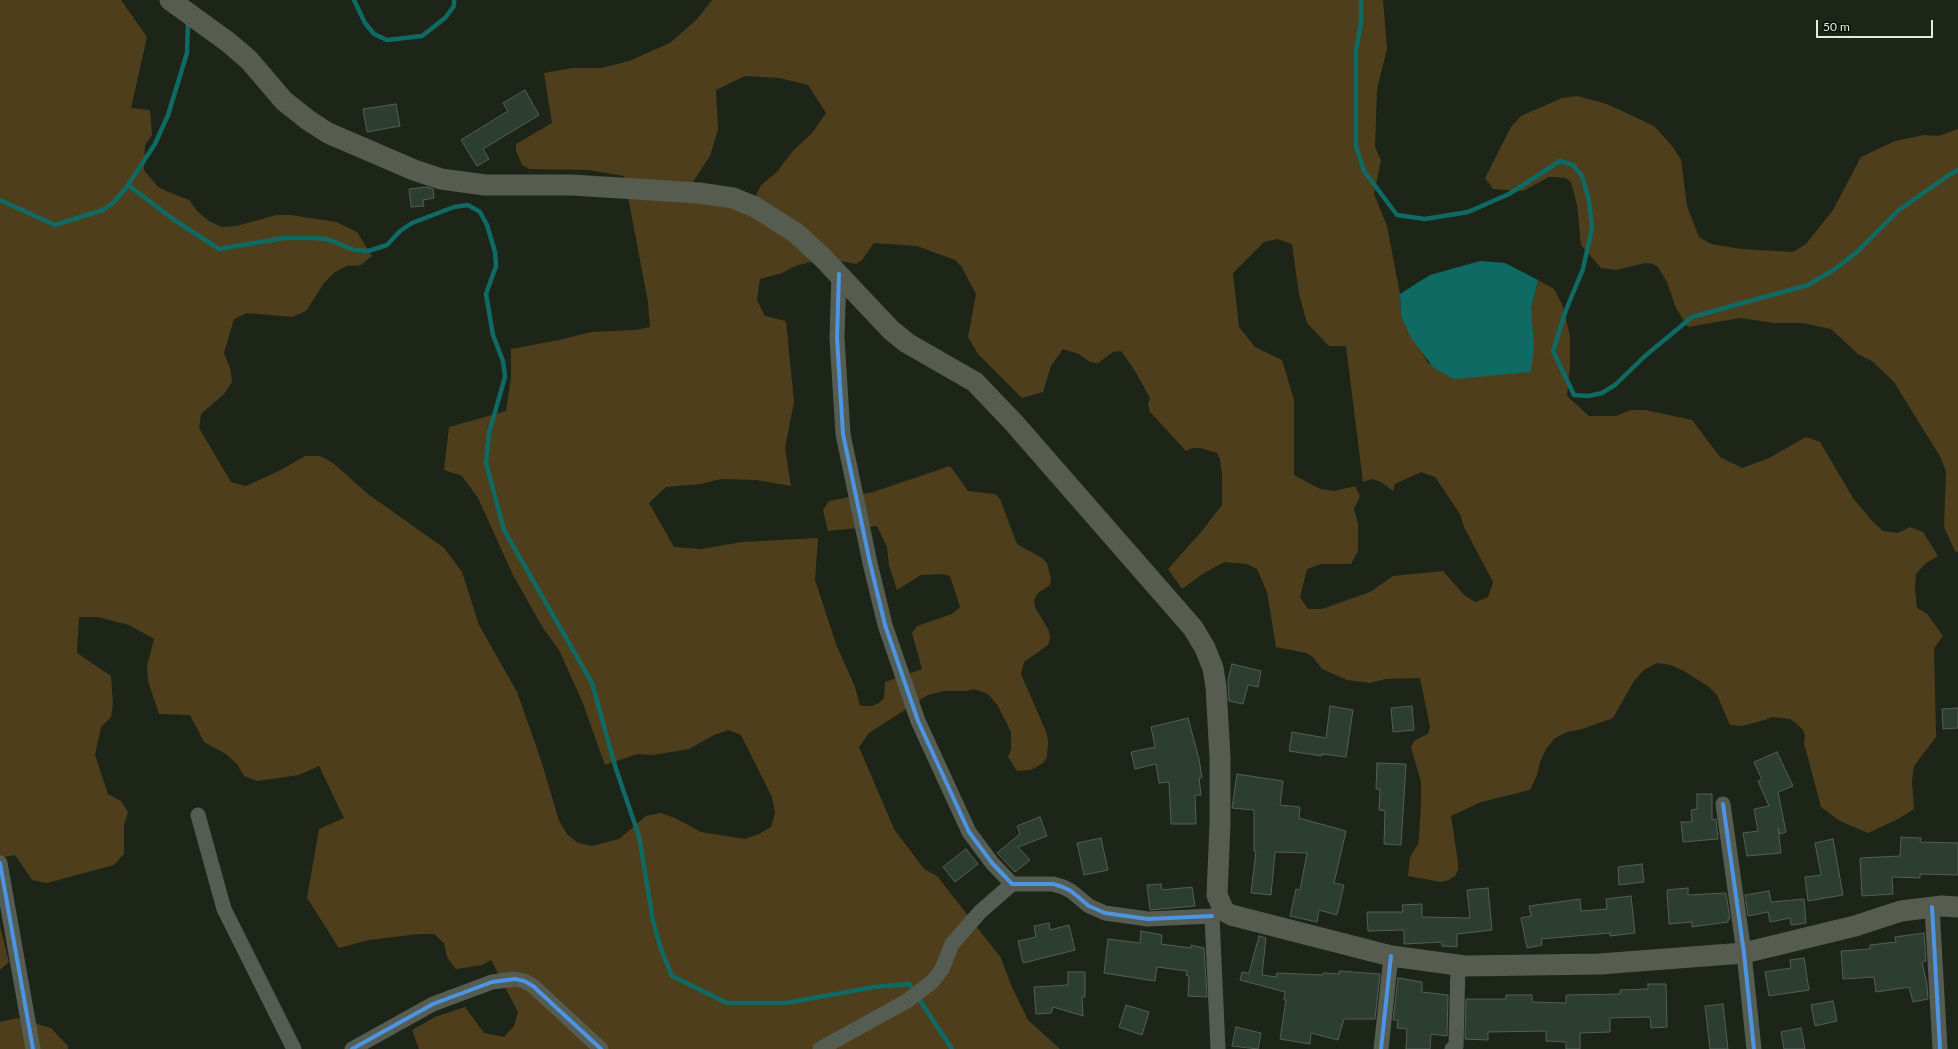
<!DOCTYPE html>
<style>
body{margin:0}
#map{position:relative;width:1958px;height:1049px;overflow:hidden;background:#1d2519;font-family:Lato,sans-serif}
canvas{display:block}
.scale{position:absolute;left:1816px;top:20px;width:117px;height:18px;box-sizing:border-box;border:2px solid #e2ecdd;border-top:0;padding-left:5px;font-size:12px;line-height:14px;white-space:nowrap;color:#e2ecdd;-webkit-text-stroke:3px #0b1107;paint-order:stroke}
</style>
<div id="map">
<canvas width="1958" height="1049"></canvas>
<div class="scale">50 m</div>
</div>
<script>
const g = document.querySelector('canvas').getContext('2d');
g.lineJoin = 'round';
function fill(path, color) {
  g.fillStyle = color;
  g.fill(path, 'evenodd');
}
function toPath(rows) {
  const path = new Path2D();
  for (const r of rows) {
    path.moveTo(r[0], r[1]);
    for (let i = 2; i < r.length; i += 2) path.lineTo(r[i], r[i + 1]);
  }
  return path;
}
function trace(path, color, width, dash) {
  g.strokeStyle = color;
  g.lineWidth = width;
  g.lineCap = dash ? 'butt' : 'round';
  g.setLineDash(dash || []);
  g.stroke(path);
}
const green = toPath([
 [0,0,121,0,147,37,131,108,150,110,152,135,145,145,144,170,158,187,166,191,189,200,198,212,209,221,222,227,236,226,277,215,291,215,336,222,357,232,372,256,361,265,347,266,335,272,324,283,306,311,292,317,247,313,234,319,224,353,230,368,232,382,224,394,201,414,199,428,231,482,246,486,281,470,305,456,320,456,333,463,368,494,444,548,462,572,479,625,517,692,541,760,559,821,567,834,578,843,592,846,619,839,646,816,661,813,675,818,701,832,745,839,759,834,771,827,775,813,772,797,741,735,728,730,714,735,689,749,653,755,637,754,605,765,582,701,559,650,543,628,513,575,478,498,462,476,444,470,449,427,506,411,511,377,511,349,559,340,591,332,635,330,650,327,648,302,624,176,589,170,529,169,522,165,516,151,516,144,552,123,544,73,572,68,601,68,629,61,670,43,696,20,712,0,1383,0,1387,49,1377,89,1375,147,1381,160,1374,194,1387,226,1400,294,1401,315,1428,363,1508,373,1531,372,1531,309,1538,280,1554,289,1562,304,1570,336,1570,366,1567,396,1589,416,1616,416,1630,410,1645,410,1692,420,1720,457,1742,468,1769,458,1806,437,1820,442,1853,498,1873,522,1883,531,1898,533,1910,527,1923,532,1938,556,1926,563,1916,574,1915,589,1917,608,1927,614,1943,636,1934,648,1936,737,1914,766,1912,781,1914,809,1898,819,1868,833,1840,821,1821,807,1804,743,1805,735,1802,729,1796,723,1790,719,1772,717,1765,720,1742,726,1730,725,1717,695,1709,687,1684,671,1671,665,1657,663,1644,670,1634,681,1613,718,1582,729,1567,732,1555,738,1546,749,1540,762,1537,775,1530,790,1481,802,1451,816,1458,862,1458,870,1455,876,1449,880,1441,882,1408,876,1410,857,1418,844,1419,838,1421,805,1421,782,1411,747,1415,740,1428,734,1430,727,1420,678,1385,679,1370,683,1347,680,1322,669,1313,657,1306,653,1276,647,1267,592,1257,569,1247,564,1224,562,1204,573,1182,589,1168,569,1201,532,1222,505,1222,474,1220,459,1217,453,1201,448,1192,448,1186,451,1150,412,1148,405,1150,398,1135,371,1121,351,1113,352,1098,363,1090,362,1079,354,1063,349,1051,366,1043,392,1022,398,978,354,968,337,976,294,961,266,955,260,917,246,874,243,862,260,856,264,825,258,795,266,782,273,760,279,757,300,765,316,786,321,794,402,785,448,791,486,756,480,721,479,701,484,666,487,649,503,674,547,701,549,742,542,818,538,815,580,836,644,855,687,860,706,872,706,879,703,884,698,885,682,922,669,912,633,917,626,952,614,960,607,950,576,942,574,921,575,897,590,889,565,887,547,877,526,828,531,823,510,829,501,873,492,950,466,968,491,995,494,1000,499,1017,544,1042,558,1047,563,1051,579,1050,585,1038,593,1034,600,1035,607,1049,631,1050,638,1048,645,1024,662,1021,674,1047,734,1048,742,1047,757,1043,763,1031,770,1017,771,1008,757,1011,750,1011,732,998,706,988,694,974,689,967,691,944,691,928,695,869,733,859,747,894,829,924,869,937,876,1001,958,1011,985,1028,1020,1060,1049,419,1049,412,1030,435,1017,465,1007,484,1033,504,1037,514,1026,518,1012,491,960,482,965,456,969,447,957,444,943,434,934,419,934,369,940,339,948,307,898,319,829,344,818,319,766,299,775,257,781,244,776,237,764,226,754,204,742,190,715,159,714,148,681,147,666,154,639,129,625,98,617,79,617,77,653,111,676,113,704,111,717,101,727,95,755,108,794,121,801,128,812,124,825,124,854,114,865,47,883,32,880,15,855,0,858],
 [745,76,779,78,808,85,826,113,813,132,792,152,777,172,761,185,748,213,704,200,681,200,710,156,718,129,716,90],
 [1277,239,1292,244,1299,294,1307,323,1329,346,1346,346,1363,482,1372,479,1381,482,1393,491,1395,484,1421,472,1435,477,1460,514,1464,527,1493,582,1488,597,1475,602,1464,595,1443,571,1393,576,1370,592,1322,609,1308,609,1300,597,1307,569,1321,564,1351,564,1358,551,1358,524,1354,509,1360,496,1355,486,1335,491,1320,489,1294,475,1294,400,1282,360,1255,347,1239,327,1233,273,1264,242],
 [1577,96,1607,104,1654,126,1673,147,1681,160,1687,206,1699,237,1711,244,1741,249,1793,252,1806,244,1833,210,1861,157,1895,141,1924,135,1939,136,1958,129,1958,552,1955,551,1944,527,1946,472,1941,458,1894,382,1872,361,1858,354,1831,329,1803,323,1774,323,1740,318,1688,327,1676,308,1667,282,1658,267,1653,264,1645,263,1616,270,1601,268,1581,245,1577,205,1571,182,1565,178,1557,177,1549,177,1523,191,1493,189,1485,178,1511,127,1521,116,1562,98],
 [0,926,9,962,0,970],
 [17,1018,51,1028,68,1046,68,1049,0,1049,0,1022]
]);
const water = toPath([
 [1480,261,1505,263,1538,280,1531,309,1534,347,1531,372,1454,379,1434,368,1411,338,1401,315,1400,294,1430,275]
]);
const stream = toPath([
 [354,0,365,23,374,34,387,40,422,36,445,18,454,6,454,0],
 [1361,0,1361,22,1356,51,1356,146,1364,171,1397,215,1425,219,1468,212,1509,194,1560,161,1573,165,1582,176,1589,200,1592,228,1583,269,1566,310,1553,351,1574,395,1588,396,1602,393,1615,385,1645,356,1692,317,1808,285,1835,269,1858,251,1899,210,1949,175,1958,170],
 [128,185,173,219,219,249,284,238,314,238,327,239,354,250,368,251,387,245,400,231,412,223,454,207,468,205,480,212,487,225,495,252,496,266,486,294,493,335,503,361,505,377,489,433,486,463,504,530,592,683,616,769,639,836,653,921,661,949,672,976,727,1003,786,1003,874,987,909,984,952,1049],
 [0,200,55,225,103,210,114,202,128,185,155,144,168,115,187,53,188,20]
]);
const building = toPath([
 [525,90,539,115,483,149,489,159,477,166,461,140,508,111,503,103,525,90],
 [396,104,400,126,367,132,363,109,396,104],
 [427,187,433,189,434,198,423,200,424,206,411,207,409,189,427,187],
 [1232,664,1261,671,1258,687,1248,685,1243,704,1229,701,1228,680,1232,664],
 [1330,706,1353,710,1346,757,1322,754,1322,756,1289,751,1292,732,1326,738,1330,706],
 [1412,706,1414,730,1393,732,1391,708,1412,706],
 [1958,708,1958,728,1943,729,1942,709,1958,708],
 [1188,718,1199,759,1202,778,1199,778,1201,795,1195,795,1196,824,1171,824,1169,782,1159,783,1156,764,1135,769,1131,752,1155,747,1151,727,1188,718],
 [1777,752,1793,786,1778,792,1786,832,1780,834,1778,828,1781,853,1747,856,1743,833,1758,831,1754,809,1769,806,1758,781,1762,780,1754,762,1777,752],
 [1377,763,1406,764,1401,845,1384,844,1385,811,1379,810,1380,789,1376,789,1377,763],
 [1237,774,1283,781,1280,805,1300,807,1299,818,1346,831,1334,883,1344,885,1337,915,1319,910,1317,922,1290,916,1296,889,1300,890,1307,853,1275,852,1271,895,1251,893,1256,851,1254,851,1254,810,1232,808,1237,774],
 [1697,794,1712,794,1712,820,1716,819,1718,839,1683,842,1681,822,1692,822,1691,810,1697,809,1697,794],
 [1040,817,1047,836,1018,847,1030,860,1015,872,997,853,1020,834,1017,826,1040,817],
 [1901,837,1921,838,1920,842,1958,843,1958,875,1920,874,1920,878,1892,877,1893,894,1862,896,1860,858,1900,856,1901,837],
 [1101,838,1108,870,1084,875,1077,843,1101,838],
 [1833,839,1843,895,1808,901,1805,877,1821,875,1815,843,1833,839],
 [966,849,978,864,955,882,943,867,966,849],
 [1642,864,1644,882,1619,885,1618,867,1642,864],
 [1161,884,1162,890,1192,887,1195,906,1150,910,1147,885,1161,884],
 [1488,888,1492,930,1457,934,1457,947,1442,946,1442,942,1404,944,1404,930,1368,931,1367,912,1403,912,1402,905,1422,904,1422,917,1470,918,1467,890,1488,888],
 [1688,888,1688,895,1726,893,1730,919,1728,919,1728,922,1692,927,1692,922,1669,924,1667,890,1688,888],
 [1769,891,1771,902,1804,899,1806,923,1791,925,1790,918,1770,922,1768,912,1748,916,1745,895,1769,891],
 [1631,896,1635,933,1610,936,1610,933,1541,939,1542,945,1527,948,1521,918,1531,916,1529,906,1580,899,1581,911,1607,909,1606,899,1631,896],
 [1049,923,1050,930,1069,925,1075,950,1023,963,1018,941,1036,937,1034,926,1049,923],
 [1141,931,1162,935,1161,944,1191,948,1191,945,1204,948,1207,997,1188,996,1189,976,1186,975,1187,971,1157,967,1155,981,1104,973,1108,939,1140,943,1141,931],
 [1924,933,1926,961,1922,962,1927,985,1928,999,1913,1002,1909,987,1876,992,1874,977,1843,979,1841,951,1870,949,1870,945,1896,942,1895,937,1924,933],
 [1259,936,1266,938,1262,975,1276,977,1277,973,1323,975,1323,973,1339,974,1339,971,1380,974,1375,1019,1344,1019,1338,1040,1311,1033,1310,1044,1280,1039,1286,1000,1284,1000,1285,992,1240,980,1242,972,1249,973,1259,936],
 [1804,958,1809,990,1769,996,1765,972,1791,968,1790,960,1804,958],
 [1068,972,1085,972,1085,997,1082,997,1083,1016,1053,1007,1051,1013,1036,1014,1034,987,1068,985,1068,972],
 [1398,978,1422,982,1422,992,1448,995,1447,1036,1431,1034,1430,1049,1406,1049,1407,1029,1397,1028,1398,1020,1393,1020,1398,978],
 [1648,984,1666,984,1667,1027,1651,1028,1650,1017,1610,1018,1610,1032,1580,1033,1580,1049,1566,1049,1566,1042,1546,1041,1546,1031,1488,1032,1488,1040,1465,1039,1466,999,1506,999,1506,995,1532,995,1532,1002,1566,1003,1566,995,1620,994,1620,990,1648,989,1648,984],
 [1833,1001,1837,1021,1815,1026,1811,1005,1833,1001],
 [1723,1004,1728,1049,1710,1049,1705,1006,1723,1004],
 [1126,1005,1149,1012,1142,1035,1119,1027,1126,1005],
 [1236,1027,1261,1033,1258,1049,1232,1046,1236,1027],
 [1801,1028,1805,1049,1784,1049,1781,1032,1801,1028]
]);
const minor = toPath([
 [839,274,837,338,843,434,870,563,885,625,918,721,969,832,992,863,1012,884,1053,884,1063,887,1071,891,1089,906,1105,913,1148,919,1212,916],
 [1723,804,1744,953,1754,1049],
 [198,815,224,909,294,1049],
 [0,863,33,1049],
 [1932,907,1940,1049],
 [352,1049,433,1004,492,982,515,979,524,981,533,986,601,1049],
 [820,1049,907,1001,933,981,942,969,952,944,980,912,1012,884],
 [1218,1049,1212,916,1221,912],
 [1381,1049,1391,956],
 [1452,1049,1456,1046,1458,965]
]);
const secondary = toPath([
 [170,0,228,42,249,60,284,101,308,120,328,133,414,170,441,179,485,185,572,185,699,193,733,198,755,207,796,233,823,258,891,330,907,343,975,382,1014,423,1193,628,1205,648,1213,668,1216,687,1220,757,1220,824,1217,895,1224,911,1231,915,1391,956,1465,966,1600,964,1744,953,1855,926,1901,911,1942,906,1958,907]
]);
const cycleway = toPath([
 [839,274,837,338,843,434,870,563,885,625,918,721,969,832,992,863,1012,884,1053,884,1063,887,1071,891,1089,906,1105,913,1148,919,1212,916],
 [1723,804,1744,953,1754,1049],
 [0,863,33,1049],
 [1932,907,1940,1049],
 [352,1049,433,1004,492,982,515,979,524,981,533,986,601,1049],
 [1381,1049,1391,956]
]);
fill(green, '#4f3e1b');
fill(water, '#0f6a64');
trace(stream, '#0f6a64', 4.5);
fill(building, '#2c3d32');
trace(building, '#545e56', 1);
trace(minor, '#555c52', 15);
trace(secondary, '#565c50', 21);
trace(cycleway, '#4d94e3', 4);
</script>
